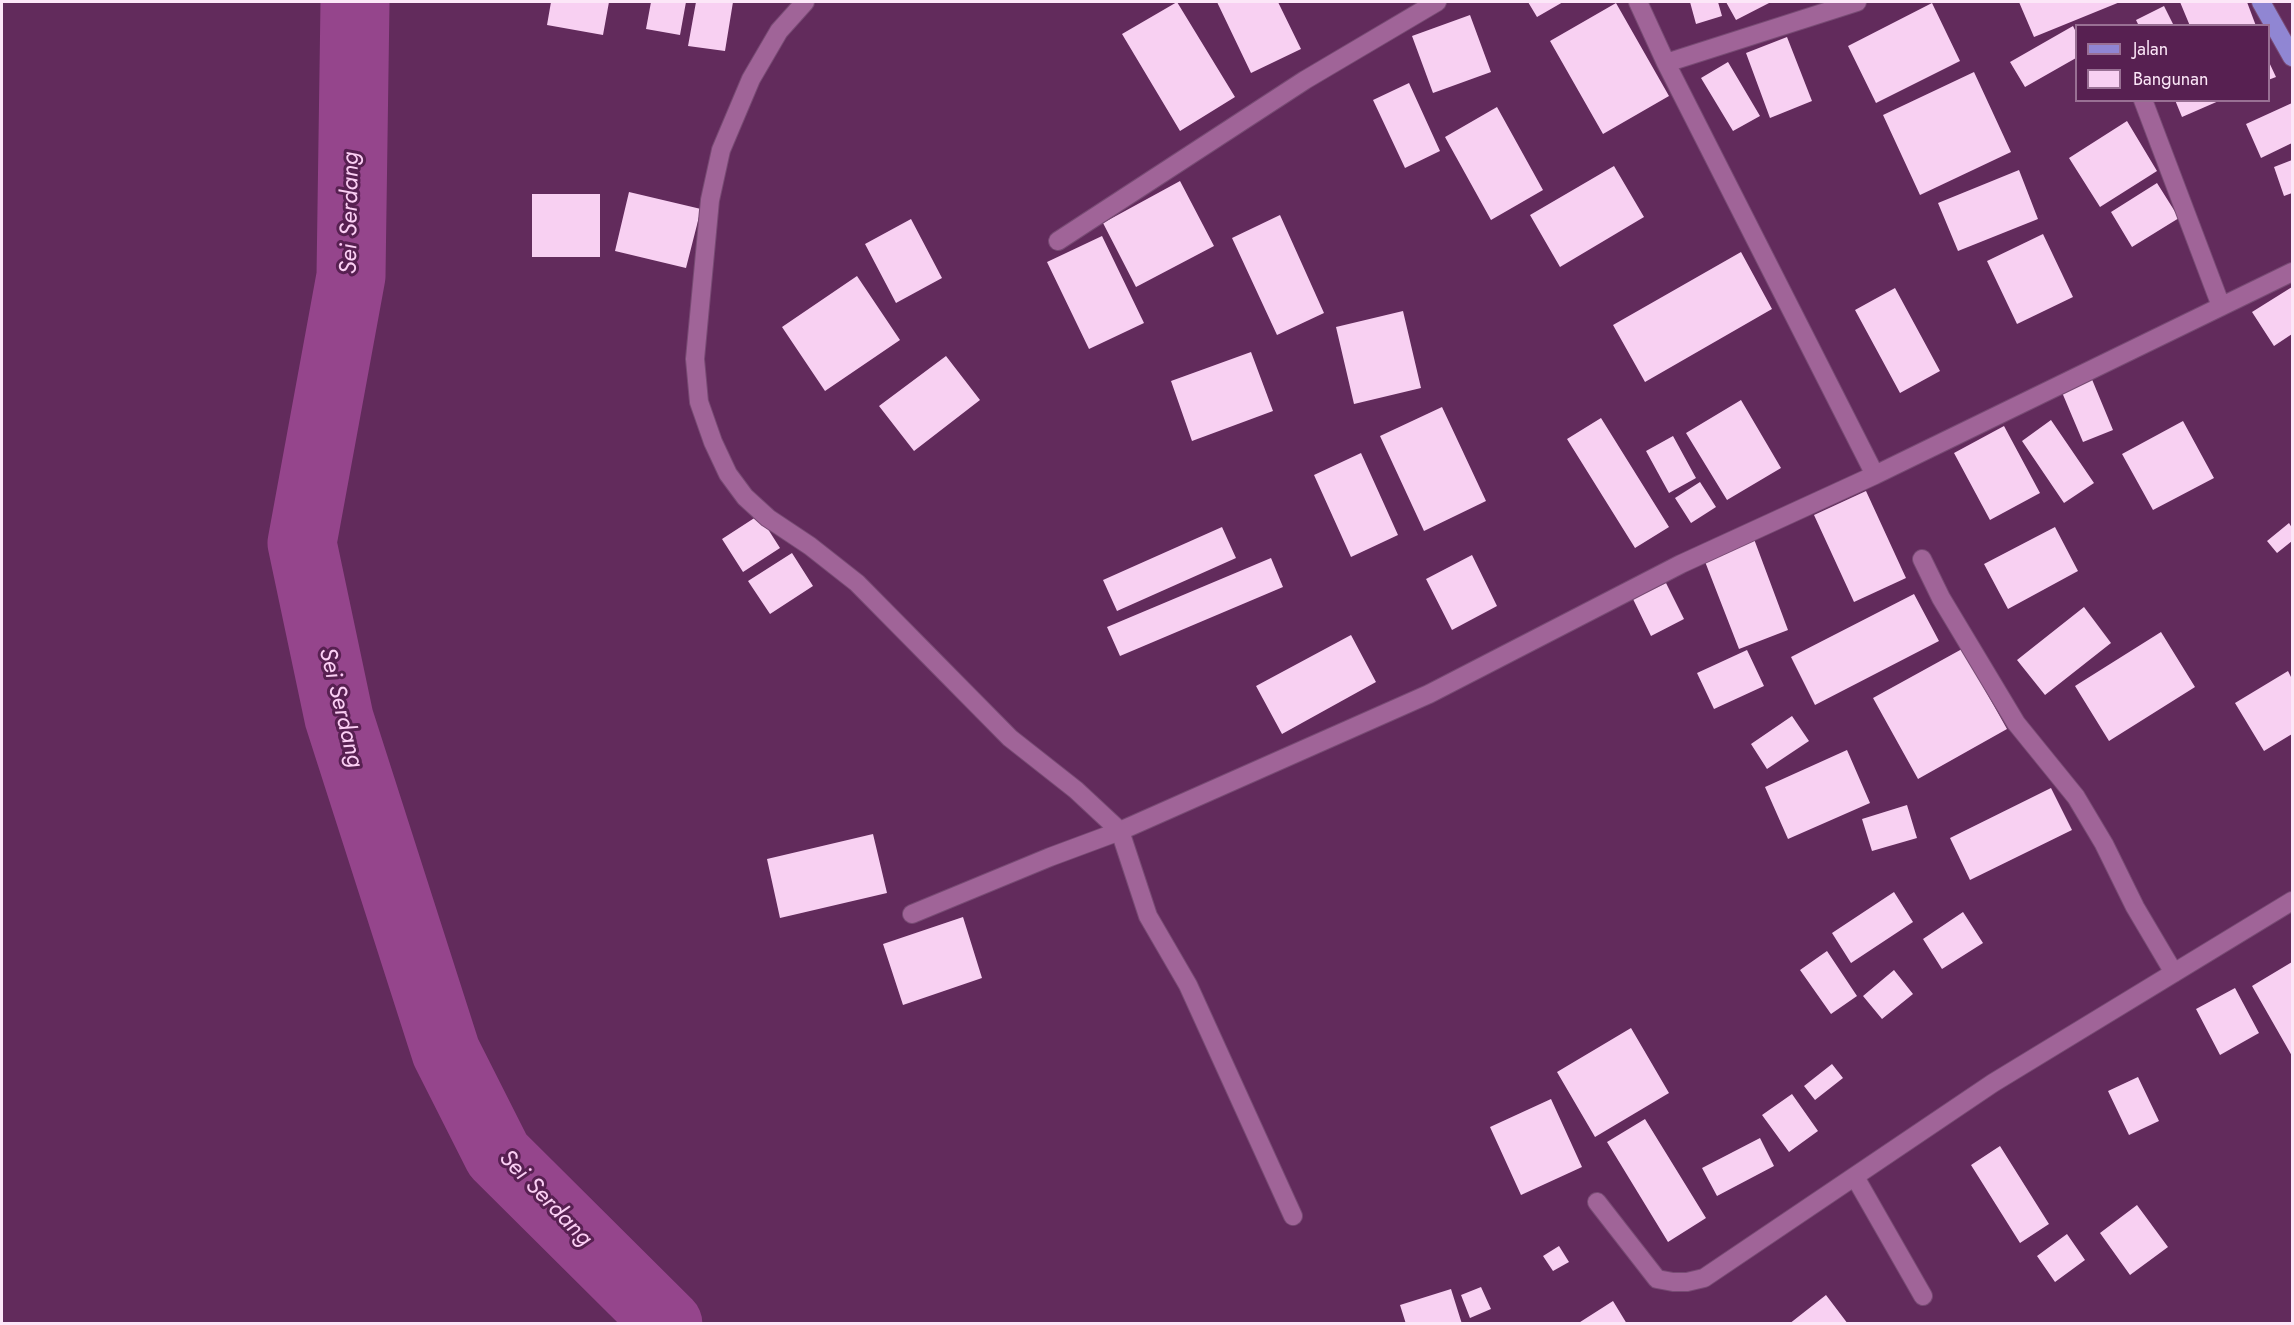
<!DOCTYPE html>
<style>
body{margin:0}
#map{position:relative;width:2294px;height:1325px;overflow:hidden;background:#622b5c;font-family:Jost,sans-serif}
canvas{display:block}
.frame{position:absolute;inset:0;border:3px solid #fce7f8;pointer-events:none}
.legend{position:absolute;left:2075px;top:24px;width:195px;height:78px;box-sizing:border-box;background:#572051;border:2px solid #997094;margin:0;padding:8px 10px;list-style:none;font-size:18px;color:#fce7f8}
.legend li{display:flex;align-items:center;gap:12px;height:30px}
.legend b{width:30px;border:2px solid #997094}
</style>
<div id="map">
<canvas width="2294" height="1325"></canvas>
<div class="frame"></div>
<ul class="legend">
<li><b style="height:8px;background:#9086d3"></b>Jalan</li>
<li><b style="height:16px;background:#f8d0f2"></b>Bangunan</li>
</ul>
</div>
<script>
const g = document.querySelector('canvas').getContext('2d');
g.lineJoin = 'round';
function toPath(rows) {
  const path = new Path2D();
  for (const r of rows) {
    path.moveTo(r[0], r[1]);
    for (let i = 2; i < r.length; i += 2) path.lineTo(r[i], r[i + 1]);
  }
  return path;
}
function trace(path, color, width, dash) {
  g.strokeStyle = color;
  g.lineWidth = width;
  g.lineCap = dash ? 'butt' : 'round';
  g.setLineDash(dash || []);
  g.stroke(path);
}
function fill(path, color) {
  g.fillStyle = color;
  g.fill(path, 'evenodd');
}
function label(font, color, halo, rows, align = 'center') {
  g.font = font + ' Jost,sans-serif';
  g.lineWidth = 6;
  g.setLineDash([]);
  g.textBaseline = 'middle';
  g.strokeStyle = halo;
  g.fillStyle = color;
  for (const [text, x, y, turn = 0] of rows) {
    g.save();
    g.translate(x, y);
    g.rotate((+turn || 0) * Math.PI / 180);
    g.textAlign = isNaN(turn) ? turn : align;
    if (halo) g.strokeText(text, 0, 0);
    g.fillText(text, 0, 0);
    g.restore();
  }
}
const river = toPath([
 [355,2,351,276,302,543,339,718,446,1052,498,1155,668,1324]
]);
const building = toPath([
 [551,2,609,2,603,35,547,25],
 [651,2,686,2,680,35,646,29],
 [696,2,733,2,725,51,688,46],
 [1177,2,1235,97,1180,131,1122,34],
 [1217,2,1278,2,1301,49,1251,73],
 [1528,2,1563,2,1537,17],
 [1690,2,1718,2,1722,16,1696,24],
 [1726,2,1771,2,1736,20],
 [2019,2,2120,2,2034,37],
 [2180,2,2247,2,2256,26,2190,26],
 [1616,3,1669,96,1603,134,1550,41],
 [1932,3,1960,61,1876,103,1848,46],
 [2164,6,2174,26,2139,26,2136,20],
 [1470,15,1491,72,1433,93,1412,36],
 [2073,26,2076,32,2076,58,2025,87,2010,62],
 [1787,37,1812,101,1770,118,1746,53],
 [2268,60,2276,77,2268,80],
 [1728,62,1760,116,1733,131,1701,78],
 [1974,72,2011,152,1920,195,1883,115],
 [1409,83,1440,151,1405,168,1373,100],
 [2175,100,2221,100,2182,117],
 [2292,103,2292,143,2261,158,2246,124],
 [1497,107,1543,190,1491,220,1445,137],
 [2127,121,2157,171,2100,207,2069,158],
 [2292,160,2292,193,2284,196,2274,167],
 [1614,166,1644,217,1560,267,1530,215],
 [2019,170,2038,219,1958,251,1938,203],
 [1180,181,1214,246,1136,287,1103,223],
 [2157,183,2179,218,2132,247,2111,212],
 [629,192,701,209,686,268,615,251],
 [532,194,600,194,600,257,532,257],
 [1280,215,1324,313,1277,335,1232,238],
 [911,219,942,278,896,303,865,244],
 [2043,234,2073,297,2017,324,1987,261],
 [1102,236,1144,323,1089,349,1047,262],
 [1741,252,1772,309,1645,382,1613,325],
 [857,276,900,340,825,391,782,327],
 [2292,287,2292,334,2274,346,2252,312],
 [1895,288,1940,371,1900,393,1855,310],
 [1403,311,1421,388,1354,404,1336,327],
 [1251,352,1273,411,1192,441,1171,381],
 [946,356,980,400,914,451,879,406],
 [2091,377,2113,430,2083,442,2061,390],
 [1741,400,1781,468,1727,500,1686,433],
 [1442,407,1486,501,1424,531,1380,436],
 [1601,418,1669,527,1635,548,1567,439],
 [2051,420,2094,483,2064,503,2022,441],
 [2183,421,2214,478,2153,510,2122,454],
 [2004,426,2040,493,1990,520,1954,453],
 [1673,436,1696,478,1669,493,1646,451],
 [1361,453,1398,535,1351,557,1314,475],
 [1700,482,1716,507,1691,523,1675,498],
 [1866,491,1906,578,1854,602,1814,515],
 [759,515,780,548,743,572,722,539],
 [2289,523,2292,528,2292,541,2277,553,2267,541],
 [1222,527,1236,558,1117,611,1103,580],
 [2055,527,2078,571,2008,609,1984,564],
 [1754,539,1788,630,1739,649,1704,559],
 [792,553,813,586,770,614,748,581],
 [1472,555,1497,606,1452,630,1426,579],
 [1271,558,1283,587,1120,656,1107,627],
 [1666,583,1684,619,1651,636,1633,599],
 [1914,594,1939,641,1815,705,1791,657],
 [2084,607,2111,643,2045,695,2017,660],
 [2161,632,2195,687,2109,741,2075,686],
 [1351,635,1376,682,1282,734,1256,686],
 [1962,649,2007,729,1918,779,1873,698],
 [1747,650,1764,686,1714,709,1697,673],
 [2288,671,2292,679,2292,734,2264,751,2235,703],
 [1792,716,1809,741,1767,769,1751,744],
 [1847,750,1870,803,1788,839,1765,787],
 [2051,788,2072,830,1970,880,1950,838],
 [1907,805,1917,838,1872,851,1862,819],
 [873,834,887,893,780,918,767,859],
 [1894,892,1913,922,1851,963,1832,933],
 [1963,912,1983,943,1942,969,1923,939],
 [963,917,982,978,903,1005,883,944],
 [1827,951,1857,996,1831,1014,1800,970],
 [2292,962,2292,1056,2252,986],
 [1894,970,1913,994,1882,1019,1863,996],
 [2235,988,2259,1033,2220,1055,2196,1009],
 [1631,1028,1669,1093,1595,1137,1557,1072],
 [1832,1064,1843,1078,1815,1100,1804,1086],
 [2138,1077,2159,1121,2129,1135,2108,1091],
 [1792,1094,1818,1131,1789,1152,1762,1115],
 [1551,1099,1582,1167,1521,1195,1490,1127],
 [1645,1119,1706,1218,1668,1242,1607,1142],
 [1760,1138,1774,1166,1717,1196,1702,1168],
 [2000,1146,2049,1224,2020,1243,1971,1165],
 [2137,1205,2168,1247,2130,1275,2100,1233],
 [2067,1234,2085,1260,2055,1282,2037,1256],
 [1559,1246,1569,1262,1553,1271,1543,1256],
 [1481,1287,1491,1309,1470,1318,1461,1295],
 [1451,1289,1462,1324,1406,1324,1400,1305],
 [1826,1295,1848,1324,1789,1324],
 [1613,1301,1627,1324,1577,1324]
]);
const minor = toPath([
 [805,2,779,31,751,79,721,150,710,200,695,359,699,402,713,442,728,474,745,497,768,518,810,546,857,583,1010,738,1076,790,1120,831,1148,916,1188,985,1293,1216],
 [1638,2,1666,63,1875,475],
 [1666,63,1857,2],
 [2143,100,2221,306],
 [1058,241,1305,80,1437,2],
 [1922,559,1941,598,2016,723,2076,797,2104,844,2135,907,2174,973],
 [912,914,1050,857,1120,831,1429,694,1681,564,1875,475,2292,272],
 [1855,1177,1923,1296],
 [1597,1202,1657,1279,1673,1282,1687,1282,1704,1278,1993,1083,2292,901]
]);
const major = toPath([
 [2261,2,2292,57]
]);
const waterNames = [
 ["Sei Serdang",351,213,-89],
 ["Sei Serdang",340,708,76],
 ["Sei Serdang",545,1199,46]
];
trace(river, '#95458c', 69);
fill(building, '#f8d0f2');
trace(minor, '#784b74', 20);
trace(major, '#784b74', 20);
trace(minor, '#a06498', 18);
trace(major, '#9086d3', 18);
label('italic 24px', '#fbcff4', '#572051', waterNames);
</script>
